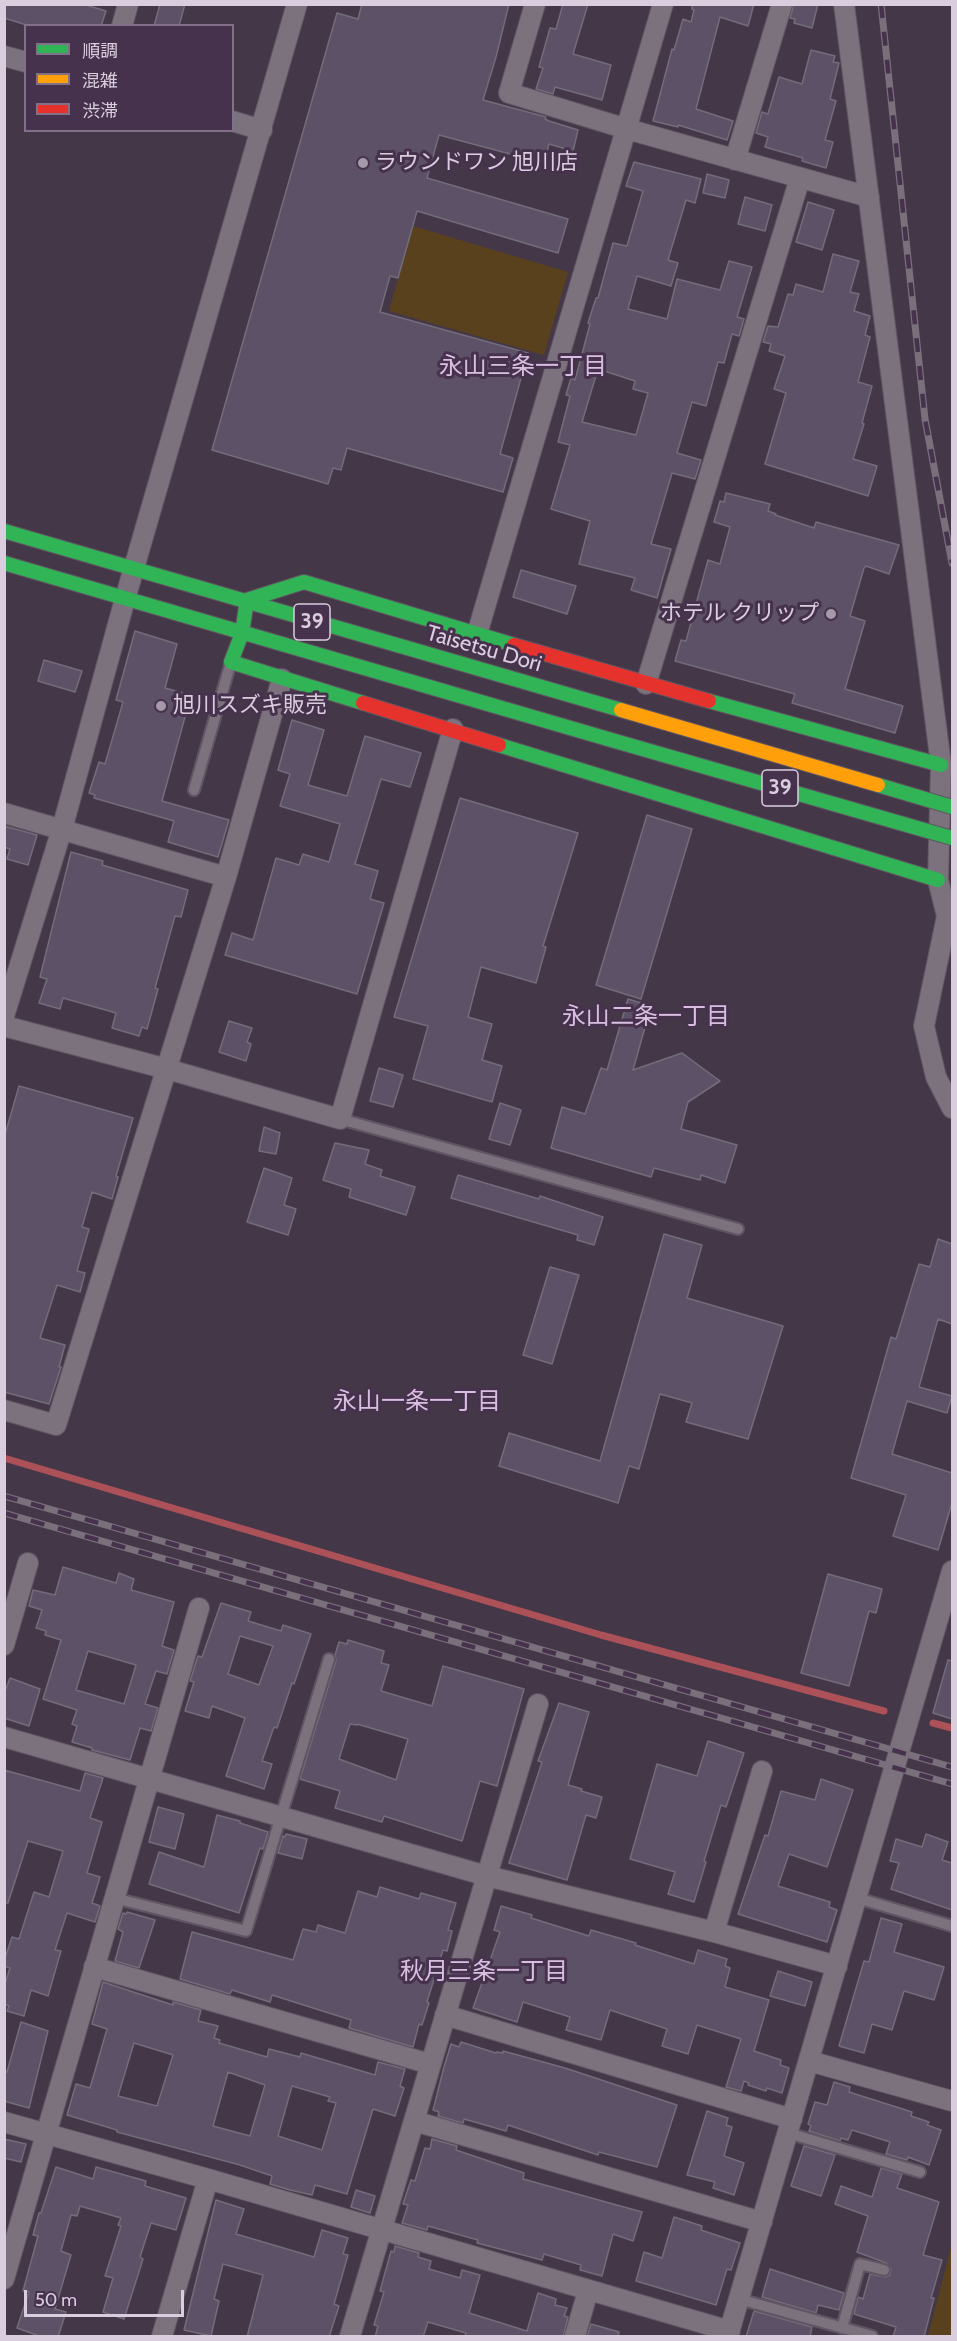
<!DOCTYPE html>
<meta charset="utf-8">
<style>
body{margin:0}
#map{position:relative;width:957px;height:2341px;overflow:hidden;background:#443848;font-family:Cabin,"Noto Sans JP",sans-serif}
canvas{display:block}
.frame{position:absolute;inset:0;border:6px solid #dacdde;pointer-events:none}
.legend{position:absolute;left:24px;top:24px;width:210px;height:108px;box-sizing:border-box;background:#47324e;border:2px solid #827088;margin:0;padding:8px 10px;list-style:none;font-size:18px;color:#dacdde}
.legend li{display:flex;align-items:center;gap:12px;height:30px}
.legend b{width:30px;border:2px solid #827088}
.scale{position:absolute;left:24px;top:2290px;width:160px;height:27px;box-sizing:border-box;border:3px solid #dacdde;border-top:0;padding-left:8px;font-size:18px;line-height:21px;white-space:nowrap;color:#dacdde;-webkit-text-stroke:4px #47324e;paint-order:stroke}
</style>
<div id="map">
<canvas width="957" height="2341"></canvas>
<div class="frame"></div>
<ul class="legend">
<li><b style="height:8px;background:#30b455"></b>順調</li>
<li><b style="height:8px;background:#ff9f0a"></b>混雑</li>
<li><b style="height:8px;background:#e5322d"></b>渋滞</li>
</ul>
<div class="scale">50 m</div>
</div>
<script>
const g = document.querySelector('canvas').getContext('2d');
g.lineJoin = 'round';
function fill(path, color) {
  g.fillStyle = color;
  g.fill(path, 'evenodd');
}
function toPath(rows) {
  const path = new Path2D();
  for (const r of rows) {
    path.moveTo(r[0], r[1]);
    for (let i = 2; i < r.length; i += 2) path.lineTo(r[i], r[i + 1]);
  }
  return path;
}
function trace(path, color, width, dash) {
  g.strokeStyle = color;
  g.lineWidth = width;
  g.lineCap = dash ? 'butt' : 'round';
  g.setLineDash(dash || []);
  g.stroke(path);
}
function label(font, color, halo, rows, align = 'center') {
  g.font = font + ' Cabin,"Noto Sans JP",sans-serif';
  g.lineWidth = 6;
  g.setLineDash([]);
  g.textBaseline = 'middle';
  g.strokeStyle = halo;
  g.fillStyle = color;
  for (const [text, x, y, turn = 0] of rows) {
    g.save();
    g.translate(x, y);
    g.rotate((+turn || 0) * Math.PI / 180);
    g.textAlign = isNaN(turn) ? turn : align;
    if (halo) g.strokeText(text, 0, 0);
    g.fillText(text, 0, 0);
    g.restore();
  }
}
const green = toPath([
 [413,226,568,272,544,355,389,311],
 [952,2243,952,2336,928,2336]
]);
const stream = toPath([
 [4,1458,601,1635,884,1711],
 [933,1723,952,1728]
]);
const building = toPath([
 [4,4,86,5,106,11,101,26,30,26,4,18,4,4],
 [160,4,185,4,179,26,154,26,160,4],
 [362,4,509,4,496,57,483,100,546,117,545,119,549,121,578,130,573,151,549,144,544,163,439,135,427,178,568,219,558,253,417,211,398,278,390,276,380,312,528,353,500,454,513,458,503,492,347,448,341,470,333,468,328,484,212,450,337,13,358,19,362,4],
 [563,4,588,4,573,54,611,65,602,100,555,87,553,94,536,89,543,68,539,67,550,28,556,29,563,4],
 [692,4,754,4,748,26,720,17,696,109,733,121,727,140,678,125,678,127,653,121,672,49,674,50,683,19,691,22,694,10,692,9,692,4],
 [794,4,818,4,812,28,794,23,795,19,790,18,794,4],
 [811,50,835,56,833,62,839,63,830,99,836,101,825,140,833,142,826,168,802,161,803,158,765,147,768,137,756,133,762,112,768,114,779,77,802,84,811,50],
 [634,162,701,179,695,203,686,200,668,260,678,263,671,286,637,276,628,309,667,319,677,279,720,290,729,261,752,267,737,317,744,319,739,336,732,334,724,363,718,362,706,406,692,402,677,453,701,460,695,479,672,473,651,544,671,549,657,598,631,590,635,578,579,564,590,521,551,509,570,445,558,442,570,396,566,395,571,378,575,380,590,324,588,323,596,298,598,298,613,243,627,246,643,191,626,186,634,162],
 [598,369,635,381,633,389,648,393,636,435,582,422,598,369],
 [707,174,729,180,725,198,703,193,707,174],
 [745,197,772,205,765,231,738,224,745,197],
 [808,202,834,210,822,250,796,242,808,202],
 [833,254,859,261,850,292,859,294,854,311,870,316,865,335,870,337,858,382,872,386,862,423,864,424,853,459,877,466,868,496,765,464,786,393,774,389,785,356,769,351,771,344,763,342,768,326,778,327,788,294,793,295,796,284,823,292,833,254],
 [726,493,770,504,768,511,776,514,775,515,814,528,816,522,899,545,889,574,866,566,864,568,850,616,865,621,845,689,903,706,895,733,792,703,795,694,675,661,681,640,686,641,708,560,720,564,730,527,714,522,720,501,724,502,726,493],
 [521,570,576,586,567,614,513,597,521,570],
 [135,631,177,644,165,688,191,695,162,801,229,820,218,857,168,842,174,821,94,798,95,795,89,793,99,762,105,764,123,702,116,700,135,631],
 [44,660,82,671,75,692,38,681,44,660],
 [292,720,324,730,308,785,347,796,365,736,421,753,410,787,381,779,355,864,378,871,370,899,384,903,357,994,225,955,232,933,253,940,276,858,299,865,303,854,329,862,340,824,280,806,290,774,278,770,292,720],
 [460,798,578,833,543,946,546,947,536,983,481,967,468,1017,492,1024,482,1060,502,1066,492,1102,413,1079,428,1026,394,1017,460,798],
 [647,815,692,829,641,999,596,985,647,815],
 [4,826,37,835,28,865,7,859,10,849,4,847,4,826],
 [71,852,103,861,102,865,188,890,181,917,175,916,155,988,158,989,147,1029,142,1027,139,1036,112,1028,116,1013,63,998,60,1009,39,1003,47,979,40,977,71,852],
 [628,999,651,1006,633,1070,682,1053,720,1081,688,1102,681,1129,737,1145,725,1183,701,1175,700,1180,654,1168,651,1177,551,1148,562,1107,585,1114,601,1068,607,1070,628,999],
 [229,1021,252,1028,247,1042,251,1044,246,1061,219,1052,229,1021],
 [379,1068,403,1075,393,1107,370,1101,379,1068],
 [19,1086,133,1118,116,1176,118,1177,112,1199,92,1192,82,1227,89,1229,77,1271,85,1273,80,1292,57,1285,40,1338,65,1345,59,1367,61,1367,49,1404,4,1392,4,1138,19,1086],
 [500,1103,521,1110,510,1145,489,1139,500,1103],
 [264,1127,280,1133,276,1154,259,1151,264,1127],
 [335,1143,369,1150,365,1164,382,1170,380,1176,415,1187,406,1215,349,1197,351,1189,323,1180,335,1143],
 [264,1168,292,1178,284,1205,296,1209,288,1235,247,1222,264,1168],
 [458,1175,539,1199,540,1196,603,1217,594,1245,577,1240,578,1235,451,1198,458,1175],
 [664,1234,702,1245,687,1298,783,1326,748,1439,686,1422,692,1403,660,1394,639,1469,629,1466,618,1503,499,1466,509,1433,600,1461,664,1234],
 [938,1239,952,1244,952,1324,938,1319,919,1387,952,1396,947,1413,907,1401,892,1454,952,1473,952,1503,938,1550,893,1536,906,1495,851,1478,891,1337,896,1339,919,1264,930,1267,938,1239],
 [550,1267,579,1275,552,1364,523,1355,550,1267],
 [63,1567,116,1583,119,1573,134,1579,131,1590,174,1602,162,1646,174,1650,167,1674,156,1671,145,1704,158,1708,151,1731,140,1728,130,1760,92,1750,92,1748,72,1742,77,1726,72,1724,77,1710,43,1699,61,1640,45,1635,46,1631,36,1628,42,1610,29,1606,33,1590,55,1595,63,1567],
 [88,1651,136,1665,124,1704,76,1690,88,1651],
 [828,1574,882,1589,876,1613,869,1611,849,1686,801,1673,828,1574],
 [221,1603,251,1612,248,1621,281,1631,283,1625,311,1634,294,1684,292,1683,277,1728,274,1727,262,1761,272,1764,264,1789,226,1776,245,1718,212,1706,209,1718,185,1711,194,1682,190,1681,198,1656,202,1657,221,1603],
 [240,1636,273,1646,259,1685,228,1674,240,1636],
 [348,1640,384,1651,381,1663,389,1665,381,1691,432,1706,443,1666,524,1689,497,1786,480,1781,462,1841,384,1816,382,1822,335,1808,340,1791,300,1779,336,1661,335,1655,339,1642,347,1644,348,1640],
 [350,1724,357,1725,357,1724,408,1739,396,1780,339,1759,350,1724],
 [948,1660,952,1661,952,1719,933,1713,948,1660],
 [10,1678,40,1689,29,1726,4,1718,4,1694,10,1678],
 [559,1703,589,1712,568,1785,582,1789,581,1791,602,1797,596,1818,586,1815,567,1880,509,1863,542,1762,538,1761,559,1703],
 [708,1741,744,1753,726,1807,721,1805,704,1861,706,1862,694,1902,668,1894,675,1872,630,1859,657,1764,697,1776,708,1741],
 [4,1770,80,1791,85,1773,103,1778,90,1818,102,1822,87,1873,100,1877,92,1903,100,1906,95,1922,67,1913,55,1950,61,1951,48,1996,31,1990,24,2016,7,2011,9,2006,4,2004,4,1987,10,1968,4,1966,4,1961,12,1937,19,1939,34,1892,49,1897,63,1851,28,1841,8,1903,4,1903,4,1770],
 [821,1779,853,1790,827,1867,789,1854,778,1886,830,1902,829,1907,837,1910,827,1942,738,1914,765,1835,768,1836,781,1791,815,1800,821,1779],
 [158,1807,184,1814,175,1849,149,1842,158,1807],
 [217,1815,240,1821,240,1823,268,1832,263,1849,260,1848,239,1913,149,1884,159,1852,204,1867,217,1815],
 [286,1834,307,1839,302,1859,278,1853,283,1836,285,1837,286,1834],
 [926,1834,948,1842,942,1860,952,1863,952,1910,891,1889,899,1863,890,1861,896,1839,922,1847,926,1834],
 [380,1887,419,1899,421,1893,456,1903,448,1930,452,1931,447,1951,443,1950,427,2002,429,2003,422,2025,419,2024,413,2047,349,2028,351,2020,272,1995,270,2002,232,1990,230,1994,180,1979,192,1932,293,1960,303,1929,316,1932,318,1925,345,1933,358,1891,377,1897,380,1887],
 [501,1906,532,1915,531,1918,589,1936,591,1930,636,1943,635,1945,694,1964,698,1950,727,1959,725,1966,730,1968,725,1987,769,2000,754,2051,781,2060,780,2065,789,2068,782,2093,767,2088,766,2091,748,2085,749,2083,744,2081,741,2091,726,2087,741,2039,697,2025,688,2054,662,2046,667,2029,610,2010,601,2040,566,2030,570,2017,523,2002,517,2022,473,2008,500,1932,494,1930,501,1906],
 [127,1912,155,1920,139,1968,115,1961,123,1932,118,1929,123,1913,126,1914,127,1912],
 [881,1918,902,1924,894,1952,944,1967,934,2000,904,1991,892,2030,872,2024,864,2053,839,2046,864,1961,869,1962,881,1918],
 [778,1971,812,1982,805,2006,770,1996,778,1971],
 [103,1982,173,2005,173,2002,201,2010,198,2021,218,2026,214,2038,220,2040,219,2043,267,2057,269,2049,300,2057,301,2053,375,2075,378,2062,405,2069,400,2086,404,2088,395,2116,373,2109,347,2194,315,2185,312,2195,290,2190,270,2184,272,2176,240,2165,117,2132,117,2130,67,2115,76,2084,90,2088,107,2029,92,2024,103,1982],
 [134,2043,173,2055,157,2106,118,2096,134,2043],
 [228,2072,265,2085,250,2136,213,2126,228,2072],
 [292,2086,330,2097,328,2101,336,2103,322,2150,278,2136,292,2086],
 [21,2022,48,2031,29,2108,4,2101,4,2071,7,2072,21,2022],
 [461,2042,496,2053,497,2052,503,2053,503,2051,565,2068,677,2105,657,2167,599,2152,598,2155,508,2125,506,2131,464,2119,463,2123,438,2116,439,2112,433,2110,444,2067,451,2044,459,2047,461,2042],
 [834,2082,850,2087,849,2092,912,2112,911,2116,929,2122,927,2125,941,2130,929,2165,908,2157,907,2160,886,2154,890,2142,852,2130,848,2140,841,2138,840,2141,809,2131,811,2126,808,2124,815,2102,827,2105,834,2082],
 [707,2111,728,2118,726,2125,732,2127,724,2156,744,2163,734,2195,713,2188,715,2182,687,2175,707,2111],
 [4,2139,26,2144,21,2162,4,2158,4,2139],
 [432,2139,457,2146,456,2150,524,2173,523,2179,642,2212,633,2241,613,2234,602,2276,580,2270,581,2265,544,2254,542,2260,477,2243,478,2240,428,2226,427,2230,402,2223,408,2205,403,2204,411,2180,415,2181,425,2148,430,2149,432,2139],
 [804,2146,835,2155,821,2196,791,2186,804,2146],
 [56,2167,93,2179,96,2167,146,2181,145,2186,186,2198,176,2230,151,2223,140,2257,143,2259,124,2319,103,2312,113,2278,105,2276,121,2226,118,2225,121,2218,80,2206,77,2216,71,2215,61,2251,71,2255,55,2309,66,2312,58,2337,42,2337,17,2328,29,2292,23,2291,38,2236,33,2235,39,2213,41,2213,56,2167],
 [881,2168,902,2174,897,2188,939,2202,923,2255,942,2260,931,2298,934,2298,924,2337,893,2337,896,2327,854,2314,858,2297,863,2299,870,2274,885,2277,890,2275,891,2269,886,2263,857,2252,868,2216,835,2204,841,2186,872,2197,881,2168],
 [356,2190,375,2196,370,2213,351,2207,356,2190],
 [216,2200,244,2209,236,2234,314,2257,322,2230,348,2238,343,2254,348,2255,334,2304,339,2306,329,2337,247,2337,263,2275,223,2264,214,2299,219,2301,211,2336,184,2330,216,2200],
 [674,2217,702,2226,701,2230,740,2243,731,2270,727,2269,716,2305,636,2281,644,2252,662,2258,674,2217],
 [395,2246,419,2253,418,2257,431,2261,429,2269,460,2278,462,2270,480,2275,469,2313,527,2331,538,2293,556,2299,555,2305,567,2308,564,2316,568,2317,563,2337,465,2337,466,2333,428,2322,423,2337,375,2337,378,2326,374,2325,384,2292,380,2291,391,2251,394,2252,395,2246],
 [770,2269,844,2293,839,2310,818,2305,816,2313,762,2297,770,2269],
 [754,2311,812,2327,810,2337,746,2337,754,2311],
 [591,2324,619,2332,618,2337,587,2337,591,2324]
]);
const lane = toPath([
 [194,790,231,662],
 [340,1119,738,1229],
 [114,1898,246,1931,329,1659],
 [857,1898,952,1926],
 [788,2133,920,2172],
 [739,2299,872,2336],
 [842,2328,860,2264,884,2270]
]);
const street = toPath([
 [535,4,509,93,627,129,869,197],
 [844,4,941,765,938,880,947,916,924,1026,936,1077,952,1108],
 [122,26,128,4],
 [4,56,26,62],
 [232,121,262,130],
 [735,160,782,4],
 [477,634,663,4],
 [646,684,800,178],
 [4,813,226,877],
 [4,1016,62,829,125,599,297,4],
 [4,1026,167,1069,340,1119,453,729],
 [4,1410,56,1425,226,877,282,679],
 [4,1645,28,1563],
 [4,1737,487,1876,714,1932,837,1966],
 [714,1932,762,1771],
 [94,1967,430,2064],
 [445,2015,792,2119],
 [809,2061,952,2101],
 [414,2121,762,2222],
 [4,2122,208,2179,730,2331],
 [4,2279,199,1608],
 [162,2336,208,2179],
 [350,2336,538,1704],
 [575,2336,588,2291],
 [728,2336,952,1571]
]);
const fast = toPath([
 [4,531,621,710],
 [4,563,608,739],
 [709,701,941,765],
 [363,703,231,662,242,633,247,600,304,582,514,645],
 [499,745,938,880]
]);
const jam = toPath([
 [514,645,709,701],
 [363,703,499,745]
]);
const rail = toPath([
 [881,4,925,419,952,563],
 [4,1496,952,1767],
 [4,1513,952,1784]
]);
const fastBridge = toPath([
 [608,739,952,838],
 [878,785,952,807]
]);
const slowBridge = toPath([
 [621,710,878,785]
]);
const markers = [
 [363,163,6,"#a699aa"],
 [831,614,6,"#a699aa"],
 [161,706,6,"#a699aa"]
];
const shields = [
 [312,622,36],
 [780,788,36]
];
const shieldNames = [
 ["39",312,622],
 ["39",780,788]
];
const poiNames = [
 ["ラウンドワン 旭川店",375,163],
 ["ホテル クリップ",819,614,"right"],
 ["旭川スズキ販売",173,706]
];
const streetNames = [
 ["Taisetsu Dori",484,649,16]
];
const neighbourhoodNames = [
 ["永山三条一丁目",523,367],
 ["永山二条一丁目",646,1017],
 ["永山一条一丁目",417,1402],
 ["秋月三条一丁目",484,1972]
];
fill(green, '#59411d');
trace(stream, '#ad5158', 7);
fill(building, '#5d5167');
trace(building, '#736c7a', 1.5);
trace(lane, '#605563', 14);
trace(street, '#605563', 22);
trace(fast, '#605563', 16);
trace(jam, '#605563', 16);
trace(lane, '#7b727e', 10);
trace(street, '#7b727e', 20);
trace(fast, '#30b455', 14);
trace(jam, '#e5322d', 14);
trace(rail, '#79707c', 7);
trace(rail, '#47324e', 4.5, [14]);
trace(fastBridge, '#605563', 16, []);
trace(slowBridge, '#605563', 16, []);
trace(fastBridge, '#30b455', 14);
trace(slowBridge, '#ff9f0a', 14);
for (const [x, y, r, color] of markers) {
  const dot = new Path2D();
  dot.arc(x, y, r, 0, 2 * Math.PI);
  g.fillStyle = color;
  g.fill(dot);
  trace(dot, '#47324e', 2);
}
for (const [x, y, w] of shields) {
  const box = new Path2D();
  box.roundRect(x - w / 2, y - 18, w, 36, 4.5);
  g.fillStyle = '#47324e';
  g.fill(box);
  trace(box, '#dacdde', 1.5);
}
label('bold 21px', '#dacdde', null, shieldNames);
label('22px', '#dacdde', '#47324e', poiNames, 'left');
label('22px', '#dacdde', '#47324e', streetNames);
label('24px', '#d8bfe1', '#47324e', neighbourhoodNames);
</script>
